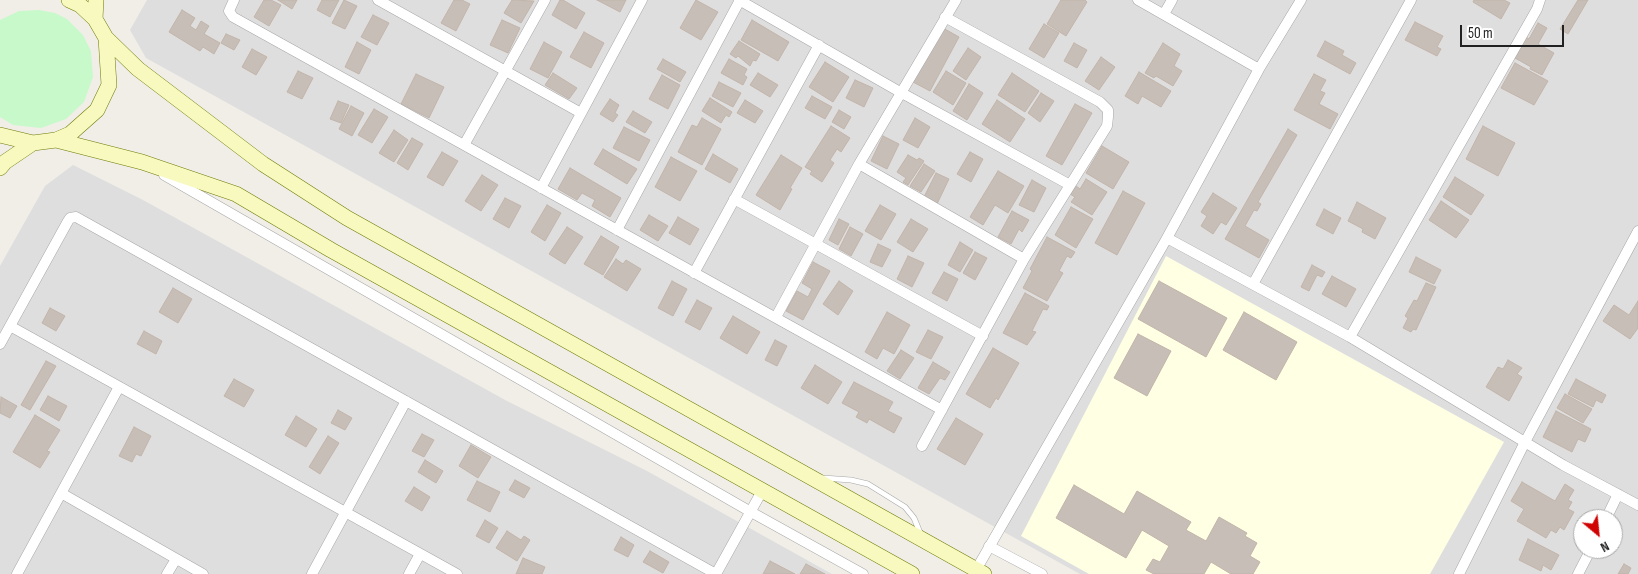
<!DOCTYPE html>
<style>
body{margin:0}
#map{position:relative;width:1638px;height:574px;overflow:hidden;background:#f1eee8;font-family:"Sofia Sans Condensed",sans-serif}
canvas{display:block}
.north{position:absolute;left:1573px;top:509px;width:50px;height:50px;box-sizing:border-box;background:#fff;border:1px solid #a6a6a6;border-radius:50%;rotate:152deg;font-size:14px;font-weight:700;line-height:20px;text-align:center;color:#212121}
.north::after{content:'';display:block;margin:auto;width:18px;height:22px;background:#d10203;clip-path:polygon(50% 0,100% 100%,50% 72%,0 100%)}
.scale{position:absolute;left:1460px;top:25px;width:104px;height:22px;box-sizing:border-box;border:2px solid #212121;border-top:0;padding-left:6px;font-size:15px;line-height:18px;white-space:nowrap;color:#212121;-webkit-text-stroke:4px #fff;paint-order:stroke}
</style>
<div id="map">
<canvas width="1638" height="574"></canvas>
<div class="north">N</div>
<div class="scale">50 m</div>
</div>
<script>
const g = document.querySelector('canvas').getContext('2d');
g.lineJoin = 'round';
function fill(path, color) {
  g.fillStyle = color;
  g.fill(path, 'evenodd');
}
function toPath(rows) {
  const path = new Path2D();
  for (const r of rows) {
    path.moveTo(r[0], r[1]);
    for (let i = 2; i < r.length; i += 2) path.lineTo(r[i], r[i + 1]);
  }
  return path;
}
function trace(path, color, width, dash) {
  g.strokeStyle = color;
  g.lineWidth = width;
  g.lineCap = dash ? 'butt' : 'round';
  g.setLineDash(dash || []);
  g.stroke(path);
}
const residential = toPath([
 [147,0,1638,0,1638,574,1080,574,146,58,130,30],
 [1583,519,1613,519,1613,549,1583,549],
 [73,165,143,200,507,401,647,471,832,574,0,574,0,266,45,186]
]);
const education = toPath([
 [1166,256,1504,442,1430,574,1089,574,1021,536]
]);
const park = toPath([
 [39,10,55,13,67,19,83,35,91,51,93,77,84,102,66,119,41,128,13,125,0,117,0,20,19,11]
]);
const building = toPath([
 [264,0,271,0,281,5,269,26,254,17,264,0],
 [278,0,297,0,292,9,278,0],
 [322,0,339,0,330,17,317,10,322,0],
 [344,0,357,6,345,29,332,23,344,0],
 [454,0,462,0,470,4,456,31,441,23,454,0],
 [512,0,534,1,521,23,504,13,512,0],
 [560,0,563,0,585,13,576,29,552,15,560,0],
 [597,0,626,0,620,12,597,0],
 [696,0,718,12,701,40,680,28,696,0],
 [1061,0,1085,0,1087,2,1066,36,1047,24,1061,0],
 [1474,0,1504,0,1510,3,1501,19,1473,2,1474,0],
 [1578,0,1588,0,1568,34,1560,29,1578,0],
 [182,10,195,18,190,26,196,30,201,21,209,26,204,34,220,43,214,54,203,47,200,51,169,32,182,10],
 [373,15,389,23,377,45,361,37,373,15],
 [502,20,520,28,508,53,490,45,502,20],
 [752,20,789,42,778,61,741,40,752,20],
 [1415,22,1443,36,1437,47,1441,49,1437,56,1405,40,1415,22],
 [1538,23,1547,28,1538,44,1554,53,1542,75,1530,69,1531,67,1515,58,1526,37,1529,39,1538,23],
 [1044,24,1059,33,1044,58,1029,49,1044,24],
 [943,28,959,37,930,91,913,82,943,28],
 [584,32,604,43,591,68,570,57,584,32],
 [226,34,240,40,234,50,221,43,226,34],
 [739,41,760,54,756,61,753,60,750,66,738,56,736,58,730,54,739,41],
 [1325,41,1344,51,1342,55,1356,63,1350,74,1317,56,1325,41],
 [357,42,371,50,359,74,345,67,357,42],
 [544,42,562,52,548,78,530,69,544,42],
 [1074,43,1087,50,1077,68,1064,61,1074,43],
 [1163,43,1180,54,1174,66,1182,71,1173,86,1156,76,1154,78,1145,73,1163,43],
 [968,48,981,57,966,80,953,71,968,48],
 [252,49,267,57,256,75,242,67,252,49],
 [1101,57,1115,67,1099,90,1085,81,1101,57],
 [663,59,686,72,680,82,657,69,663,59],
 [729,59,747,69,744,75,747,77,743,85,721,73,729,59],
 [825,62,849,77,833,102,809,87,825,62],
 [1515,63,1548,81,1534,105,1501,88,1515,63],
 [298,71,313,78,302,99,287,92,298,71],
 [946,71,966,83,953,105,933,92,946,71],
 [1139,72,1171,91,1161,107,1142,96,1138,104,1125,96,1139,72],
 [553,73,577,88,569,99,545,85,553,73],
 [758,73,778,85,770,97,750,85,758,73],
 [1012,73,1039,91,1025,112,998,95,1012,73],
 [416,74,444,87,429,118,401,104,416,74],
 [1314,74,1326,80,1320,91,1325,93,1319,104,1338,114,1330,129,1294,110,1314,74],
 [662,75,680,85,668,109,649,99,662,75],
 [855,80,873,88,864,107,846,98,855,80],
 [719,82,741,93,733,107,712,96,719,82],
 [969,84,983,93,967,120,953,111,969,84],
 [1041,93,1054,101,1040,122,1028,113,1041,93],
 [812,96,832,107,825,119,805,108,812,96],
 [710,98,732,112,729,117,726,115,721,123,702,111,710,98],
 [610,99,619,105,615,113,618,115,613,122,600,114,610,99],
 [745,100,763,111,755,123,737,113,745,100],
 [997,100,1025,119,1010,142,982,124,997,100],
 [338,101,349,105,341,123,330,119,338,101],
 [1075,104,1092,113,1062,165,1046,156,1075,104],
 [351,106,364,113,352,136,339,129,351,106],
 [374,109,388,117,372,143,358,135,374,109],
 [839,110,851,117,844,129,832,122,839,110],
 [633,111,652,122,645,133,626,122,633,111],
 [702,118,721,129,702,165,678,152,692,125,697,127,702,118],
 [915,118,930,127,918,148,903,140,915,118],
 [831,126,850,138,841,152,837,149,830,160,834,163,822,182,810,174,812,171,805,167,831,126],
 [1483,126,1515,143,1498,176,1466,159,1483,126],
 [624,127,650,140,639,161,613,148,624,127],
 [1288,129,1297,135,1258,202,1261,204,1257,211,1254,210,1245,226,1269,240,1259,258,1225,239,1288,129],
 [394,130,408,140,394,162,379,153,394,130],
 [883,136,899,144,887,169,871,161,883,136],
 [412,138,423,144,408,170,397,163,412,138],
 [1102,146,1129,162,1113,189,1086,173,1102,146],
 [603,149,637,169,627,184,594,164,603,149],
 [442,152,458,161,443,186,427,177,442,152],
 [970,152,983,159,971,182,957,174,970,152],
 [713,154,738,169,730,183,705,169,713,154],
 [781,155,802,168,790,188,792,189,780,210,756,195,781,155],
 [908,155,917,160,919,158,924,161,908,185,903,182,906,178,897,172,908,155],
 [671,157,697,171,680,201,655,187,671,157],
 [924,164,935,171,921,192,910,186,924,164],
 [570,168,621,198,610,217,592,206,595,200,582,193,577,200,558,189,570,168],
 [998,171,1024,186,1008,213,995,205,983,225,970,217,998,171],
 [936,173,949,179,937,204,924,197,936,173],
 [482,175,498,185,481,211,465,201,482,175],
 [1455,177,1484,195,1471,215,1443,197,1455,177],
 [1086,179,1107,192,1092,215,1071,202,1075,197,1070,194,1076,186,1080,189,1086,179],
 [1032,180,1046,188,1034,212,1019,205,1032,180],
 [1123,191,1145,203,1117,255,1095,243,1123,191],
 [1213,193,1237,208,1226,225,1221,222,1213,234,1201,226,1207,216,1201,212,1213,193],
 [505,198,521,206,509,228,493,219,505,198],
 [1441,201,1469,220,1456,238,1429,220,1441,201],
 [1357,202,1386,218,1375,239,1362,232,1363,229,1348,221,1357,202],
 [547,205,561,213,545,241,531,232,547,205],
 [880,205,896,214,881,240,865,231,880,205],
 [1071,207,1093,219,1076,248,1055,235,1071,207],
 [1324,209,1341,218,1333,234,1316,225,1324,209],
 [1012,211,1029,220,1022,232,1019,229,1011,244,998,237,1012,211],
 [649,215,668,226,658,241,640,230,649,215],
 [678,217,699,229,690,245,669,233,678,217],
 [839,219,849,224,838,245,829,240,839,219],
 [911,219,928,229,913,252,897,242,911,219],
 [567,227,583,237,565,264,549,254,567,227],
 [850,227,863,234,851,256,839,249,850,227],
 [601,236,619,247,603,275,584,264,601,236],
 [1047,237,1075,252,1071,258,1067,256,1059,271,1063,273,1047,301,1023,288,1032,271,1030,269,1047,237],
 [960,242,973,250,960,272,948,265,960,242],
 [878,244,891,250,882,267,870,262,878,244],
 [975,252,987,258,975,280,963,273,975,252],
 [908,256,924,263,912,287,897,279,908,256],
 [1416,257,1441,270,1434,284,1409,272,1416,257],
 [616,259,623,264,626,260,641,269,627,291,604,277,616,259],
 [813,262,830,271,803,320,786,311,797,291,808,297,812,289,802,283,813,262],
 [1312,265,1325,272,1322,277,1317,275,1309,291,1301,287,1312,265],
 [944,272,958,279,947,301,932,293,944,272],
 [1332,276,1356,289,1346,307,1322,294,1332,276],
 [672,281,687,289,673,316,658,308,672,281],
 [839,281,853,291,838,315,823,304,839,281],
 [1159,281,1227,318,1206,357,1138,319,1159,281],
 [1426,283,1436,287,1416,330,1413,329,1411,332,1403,328,1408,318,1405,316,1414,300,1417,301,1426,283],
 [173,288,192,299,178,323,159,312,173,288],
 [1025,293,1049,306,1047,310,1043,309,1032,331,1036,332,1027,345,1003,333,1025,293],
 [697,300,712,308,700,330,685,322,697,300],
 [1638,301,1638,328,1630,339,1603,321,1614,305,1629,315,1638,301],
 [50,308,65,316,56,331,42,323,50,308],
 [887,312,910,325,894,354,883,348,877,359,865,352,887,312],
 [1244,312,1297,342,1276,380,1223,350,1244,312],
 [733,316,760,332,747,354,720,338,733,316],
 [928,330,943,337,931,359,916,352,928,330],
 [144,331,162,341,156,354,137,344,144,331],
 [1138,334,1171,351,1147,396,1114,378,1138,334],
 [775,340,787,346,777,366,765,360,775,340],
 [993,348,1019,363,998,400,996,398,990,408,966,394,993,348],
 [901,350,914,358,900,379,887,371,901,350],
 [1508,360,1522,368,1517,374,1522,377,1509,401,1486,387,1498,367,1503,369,1508,360],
 [46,361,56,366,30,410,21,405,46,361],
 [933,362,950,372,945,380,940,378,929,394,918,388,933,362],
 [815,365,842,382,828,404,801,388,815,365],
 [234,379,254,390,244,407,224,396,234,379],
 [1576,379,1606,395,1602,403,1596,400,1593,407,1568,394,1576,379],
 [854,382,893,402,888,411,902,418,894,433,869,419,867,423,856,417,859,412,842,403,854,382],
 [1565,394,1592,409,1583,423,1557,408,1565,394],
 [48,396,67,406,59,421,40,410,48,396],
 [1,397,17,406,10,418,0,413,1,397],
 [338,410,352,418,345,430,331,423,338,410],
 [1556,411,1591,429,1585,442,1578,439,1572,452,1543,437,1556,411],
 [35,415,60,430,47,451,50,452,40,468,13,452,35,415],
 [296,416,317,429,306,447,285,435,296,416],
 [956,418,983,434,965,465,937,449,956,418],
 [134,427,151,436,141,456,136,454,132,462,119,456,134,427],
 [422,434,434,440,424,457,412,451,422,434],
 [328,436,339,443,320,474,309,467,328,436],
 [471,445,491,457,478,478,459,466,471,445],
 [425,460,443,471,436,483,418,472,425,460],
 [515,480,530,488,524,498,509,490,515,480],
 [477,481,500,492,490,512,467,500,477,481],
 [1522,482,1555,501,1565,484,1574,490,1568,500,1572,502,1568,509,1574,512,1564,530,1560,527,1556,533,1551,530,1546,538,1517,521,1524,509,1511,501,1522,482],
 [1074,485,1124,514,1137,491,1191,522,1186,530,1206,541,1219,517,1247,533,1245,536,1257,543,1250,556,1260,562,1253,574,1231,574,1211,562,1204,574,1154,574,1146,570,1153,559,1160,562,1169,546,1142,530,1126,558,1056,518,1074,485],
 [414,487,430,497,422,511,405,501,414,487],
 [485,520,498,528,489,543,476,536,485,520],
 [507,531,521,540,524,536,530,540,517,561,496,548,507,531],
 [621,537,634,545,628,557,614,550,621,537],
 [1528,539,1559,555,1551,570,1543,565,1541,571,1519,560,1528,539],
 [650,551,669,562,663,573,643,562,650,551],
 [523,558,545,567,542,574,516,574,523,558],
 [770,561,795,574,763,574,770,561],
 [806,564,825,574,800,574,806,564],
 [1624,564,1631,568,1628,574,1618,574,1624,564]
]);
const lane = toPath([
 [823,478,851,480,868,484,905,507,914,518,921,535]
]);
const street = toPath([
 [234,0,229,11,233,17,942,410],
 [378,0,581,113],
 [739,0,900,92,1070,185],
 [1138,0,1259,69],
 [1164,14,1172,0],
 [464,145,545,0],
 [859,164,1024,259],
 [164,175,751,512,863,574],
 [541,188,642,0],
 [734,199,983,336],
 [617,230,740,0],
 [1167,238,1350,337,1563,465,1638,505],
 [694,273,819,45],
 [1253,284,1411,0],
 [776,317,859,164,956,0],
 [10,326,457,574],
 [1350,337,1537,9,1540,0],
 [0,344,68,221,70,218,76,217,716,574],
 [922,446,1024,259,1107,126,1108,117,1108,110,1100,102,945,17],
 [61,493,203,574],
 [1606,519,1618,494],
 [989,546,1042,574],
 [976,570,1167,238,1259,69,1301,0],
 [17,574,119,387],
 [167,574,176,559],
 [312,574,406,401],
 [409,574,420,554],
 [716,574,762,491],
 [1459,574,1525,442,1638,231],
 [1578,574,1591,549]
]);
const secondary = toPath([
 [95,19,96,0],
 [106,38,138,69,263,164,347,218,984,574],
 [0,135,33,143,56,140,70,134,97,110,109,85,106,38,95,19,80,5,69,0],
 [56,140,142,162,236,194,331,250,912,574],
 [0,168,5,162,33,143]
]);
fill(residential, '#dfdede');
fill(education, '#ffffe4');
fill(park, '#c7f9cb');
fill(building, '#c6beb7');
trace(building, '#c3b5aa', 1);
trace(lane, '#a8a8a8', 6);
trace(street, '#a8a8a8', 11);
trace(secondary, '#6f7b06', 16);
trace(lane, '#fff', 5);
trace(street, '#fff', 10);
trace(secondary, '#f7f9be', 15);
</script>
